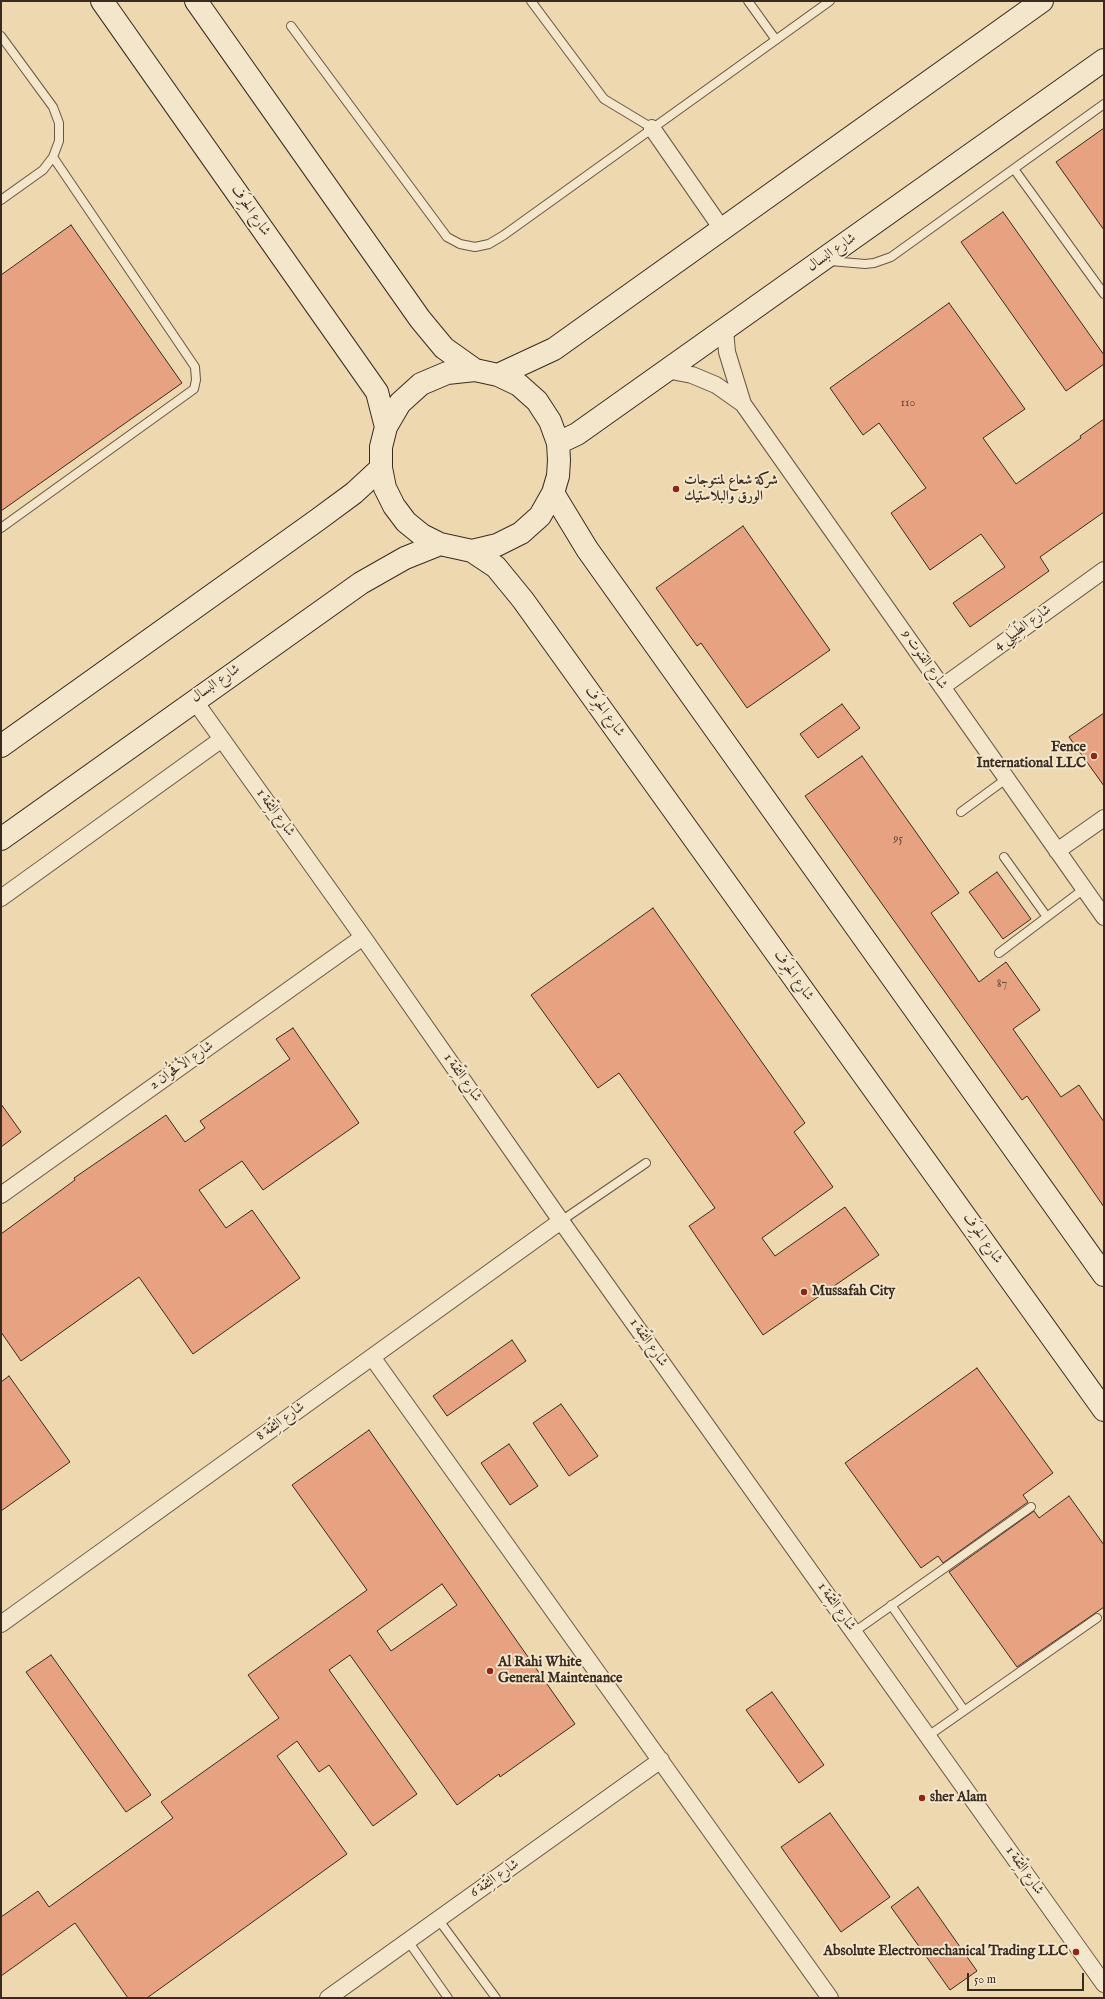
<!DOCTYPE html>
<meta charset="utf-8">
<style>
body{margin:0}
#map{position:relative;width:1105px;height:1999px;overflow:hidden;background:#eed8af;font-family:"IM FELL English",serif}
canvas{display:block}
.frame{position:absolute;inset:0;border:2px solid #3a2b21;pointer-events:none}
.scale{position:absolute;left:967px;top:1973px;width:117px;height:18px;box-sizing:border-box;border:2px solid #3a2b21;border-top:0;padding-left:5px;font-size:12px;line-height:14px;white-space:nowrap;color:#3a2b21;-webkit-text-stroke:3px #f4e6cb;paint-order:stroke}
</style>
<div id="map">
<canvas width="1105" height="1999"></canvas>
<div class="frame"></div>
<div class="scale">50 m</div>
</div>
<script>
const g = document.querySelector('canvas').getContext('2d');
g.lineJoin = 'round';
function fill(path, color) {
  g.fillStyle = color;
  g.fill(path, 'evenodd');
}
function toPath(rows) {
  const path = new Path2D();
  for (const r of rows) {
    path.moveTo(r[0], r[1]);
    for (let i = 2; i < r.length; i += 2) path.lineTo(r[i], r[i + 1]);
  }
  return path;
}
function trace(path, color, width, dash) {
  g.strokeStyle = color;
  g.lineWidth = width;
  g.lineCap = dash ? 'butt' : 'round';
  g.setLineDash(dash || []);
  g.stroke(path);
}
function label(font, color, halo, rows, align = 'center') {
  g.font = font + ' "IM FELL English",Amiri,serif';
  g.lineWidth = 4;
  g.setLineDash([]);
  g.textBaseline = 'middle';
  g.strokeStyle = halo;
  g.fillStyle = color;
  for (const [text, x, y, turn = 0] of rows) {
    g.save();
    g.translate(x, y);
    g.rotate((+turn || 0) * Math.PI / 180);
    g.textAlign = isNaN(turn) ? turn : align;
    if (halo) g.strokeText(text, 0, 0);
    g.fillText(text, 0, 0);
    g.restore();
  }
}
const building = toPath([
 [1104,128,1104,230,1056,162,1104,128],
 [1003,212,1104,355,1104,364,1066,391,961,242,1003,212],
 [71,225,182,383,1,511,1,275,71,225],
 [949,303,1025,409,983,438,1016,484,1081,438,1080,436,1104,419,1104,512,1040,557,1049,571,970,627,953,603,1005,567,981,534,930,570,891,513,926,488,879,423,863,435,830,388,949,303],
 [743,526,830,650,747,708,701,643,697,646,656,588,743,526],
 [842,704,860,728,818,758,800,734,842,704],
 [1104,713,1104,786,1069,737,1104,713],
 [862,756,959,893,931,913,979,982,1006,962,1040,1010,1013,1029,1061,1097,1079,1085,1104,1122,1104,1207,1027,1096,1022,1100,805,796,862,756],
 [997,872,1031,919,1003,939,969,892,997,872],
 [653,908,805,1123,794,1132,833,1187,762,1238,775,1256,845,1207,879,1255,763,1335,689,1226,715,1208,619,1073,598,1088,531,995,653,908],
 [293,1028,359,1123,263,1190,242,1161,199,1190,226,1228,252,1210,300,1278,193,1354,139,1277,21,1361,1,1332,1,1234,75,1180,74,1178,166,1115,185,1142,205,1128,200,1121,290,1059,276,1039,293,1028],
 [1,1104,21,1132,1,1147,1,1104],
 [512,1340,526,1361,447,1416,433,1396,512,1340],
 [977,1368,1053,1473,1023,1495,1028,1502,943,1563,938,1556,921,1568,845,1463,977,1368],
 [9,1376,70,1462,1,1511,1,1382,9,1376],
 [561,1404,598,1456,569,1476,533,1423,561,1404],
 [369,1430,575,1724,500,1777,499,1774,457,1805,350,1655,329,1670,417,1794,373,1826,329,1765,319,1772,297,1741,277,1756,347,1854,147,1998,128,1998,75,1923,1,1976,1,1917,38,1891,49,1907,173,1818,161,1802,279,1718,248,1675,367,1590,292,1485,369,1430],
 [442,1584,457,1605,391,1651,377,1631,442,1584],
 [509,1444,538,1486,510,1505,481,1463,509,1444],
 [1069,1496,1104,1545,1104,1607,1017,1667,949,1572,1034,1511,1039,1518,1069,1496],
 [51,1655,151,1795,126,1812,26,1672,51,1655],
 [772,1692,824,1765,799,1783,746,1710,772,1692],
 [830,1813,890,1897,841,1932,781,1847,830,1813],
 [918,1887,977,1971,950,1990,891,1907,918,1887]
]);
const lane = toPath([
 [531,1,604,99,652,128],
 [748,1,776,40],
 [291,26,447,237,460,244,475,247,489,244,504,235,830,1],
 [1,36,53,107,59,123,59,141,53,157,43,170,1,200],
 [1014,169,1104,294],
 [830,261,865,264,874,263,891,257,1104,104],
 [1,528,194,389,196,380,195,367,53,157],
 [961,812,1006,779],
 [1004,857,1047,917],
 [999,953,1084,889],
 [561,1221,646,1163],
 [891,1605,964,1710],
 [854,1632,1031,1507],
 [928,1736,1097,1618],
 [438,1919,496,1998],
 [408,1941,448,1998]
]);
const street = toPath([
 [652,128,722,229],
 [725,330,727,352,743,404,1104,917],
 [666,370,692,375,716,385,743,404],
 [942,687,1104,570],
 [194,700,363,937,561,1221,1104,1984],
 [1057,851,1104,818],
 [1,898,222,739],
 [1,1195,363,937],
 [372,1357,830,1998],
 [1,1624,561,1221],
 [328,1998,661,1760]
]);
const secondary = toPath([
 [102,1,377,392,386,427],
 [196,1,420,319,444,348,475,370,498,375,519,385,537,401,550,421,558,443,559,460,558,476,553,493,540,516,521,533,497,545,472,551,440,544,422,535,406,522,394,506,385,488,381,468,381,447,386,427,400,403,421,384,447,373,475,370],
 [498,375,554,349,1042,1],
 [558,443,577,434,1104,60],
 [553,493,587,549,1104,1275],
 [472,551,496,567,523,600,1104,1410],
 [1,746,316,521,354,493,381,468],
 [1,839,361,583,405,558,440,544]
]);
const markers = [
 [676,489,4,"#8f2418"],
 [1094,756,4,"#8f2418"],
 [804,1292,4,"#8f2418"],
 [490,1671,4,"#8f2418"],
 [922,1798,4,"#8f2418"],
 [1076,1952,4,"#8f2418"]
];
const numberNames = [
 ["110",908,404],
 ["95",898,840],
 ["87",1002,985]
];
const streetNames = [
 ["شارع الحِرَف",250,211,55],
 ["شارع البسال",832,253,-35],
 ["شارع الطِّبَيلِي 4",1023,628,-36],
 ["شارع القنوت 9",924,660,55],
 ["شارع البسال",216,684,-35],
 ["شارع الحِرَف",604,712,54],
 ["شارع الثِّقة 1",275,813,54],
 ["شارع الحِرَف",793,976,54],
 ["شارع الأقحُوان 2",182,1066,-35],
 ["شارع الثِّقة 1",462,1078,55],
 ["شارع الحِرَف",982,1239,54],
 ["شارع الثِّقة 1",648,1343,55],
 ["شارع الثِّقة 8",281,1422,-36],
 ["شارع الثِّقة 1",836,1607,55],
 ["شارع الثِّقة 1",1024,1871,55],
 ["شارع الثِّقة 6",495,1879,-35]
];
const poiNames = [
 ["شركة شعاع لمنتوجات",684,481],
 ["الورق والبلاستيك",684,497],
 ["Fence",1086,748,"right"],
 ["International LLC",1086,764,"right"],
 ["Mussafah City",812,1292],
 ["Al Rahi White",498,1663],
 ["General Maintenance",498,1679],
 ["sher Alam",930,1798],
 ["Absolute Electromechanical Trading LLC",1068,1952,"right"]
];
fill(building, '#e7a281');
trace(building, '#3a2b21', 1);
trace(lane, '#675644', 10);
trace(street, '#675644', 18);
trace(secondary, '#3a2b21', 24);
trace(lane, '#f4e6cb', 8);
trace(street, '#f4e6cb', 16);
trace(secondary, '#f4e6cb', 22);
for (const [x, y, r, color] of markers) {
  const dot = new Path2D();
  dot.arc(x, y, r, 0, 2 * Math.PI);
  g.fillStyle = color;
  g.fill(dot);
  trace(dot, '#f4e6cb', 1.5);
}
label('12px', '#654939', null, numberNames);
label('14px', '#3a2b21', '#f4e6cb', streetNames);
label('bold 14px', '#3a2b21', '#f4e6cb', poiNames, 'left');
</script>
